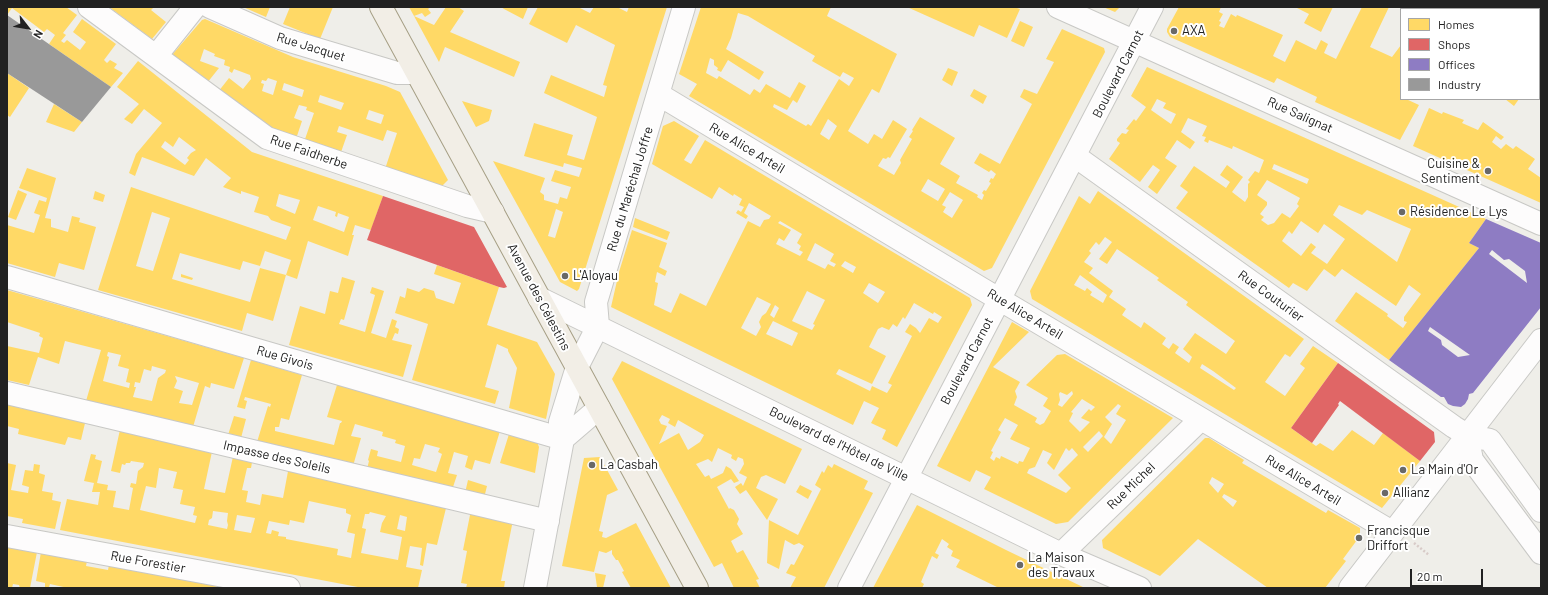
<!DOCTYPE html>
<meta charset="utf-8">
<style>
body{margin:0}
#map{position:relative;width:1548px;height:595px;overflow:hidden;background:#efeee9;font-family:Barlow,sans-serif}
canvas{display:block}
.frame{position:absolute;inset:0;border:8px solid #212121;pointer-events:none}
.legend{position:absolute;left:1400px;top:8px;width:140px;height:92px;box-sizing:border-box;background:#fff;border:1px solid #a6a6a6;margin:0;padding:5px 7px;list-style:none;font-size:12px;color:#212121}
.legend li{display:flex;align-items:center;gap:8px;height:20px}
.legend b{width:20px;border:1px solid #a6a6a6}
.north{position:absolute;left:8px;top:8px;width:40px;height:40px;-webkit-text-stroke:3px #fff;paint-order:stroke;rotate:121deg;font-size:11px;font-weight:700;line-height:16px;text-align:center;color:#212121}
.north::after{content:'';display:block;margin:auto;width:14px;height:18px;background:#212121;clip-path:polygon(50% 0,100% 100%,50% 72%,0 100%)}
.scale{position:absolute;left:1410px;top:569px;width:73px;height:18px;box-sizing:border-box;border:2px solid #212121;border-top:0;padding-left:5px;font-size:12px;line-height:14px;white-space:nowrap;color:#212121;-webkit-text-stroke:3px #fff;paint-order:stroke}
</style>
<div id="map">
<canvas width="1548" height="595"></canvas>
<div class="frame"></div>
<ul class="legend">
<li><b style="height:11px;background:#ffd966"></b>Homes</li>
<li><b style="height:11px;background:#e06666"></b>Shops</li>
<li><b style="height:11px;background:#8e7cc3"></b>Offices</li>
<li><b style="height:11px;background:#999"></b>Industry</li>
</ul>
<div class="north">N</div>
<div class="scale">20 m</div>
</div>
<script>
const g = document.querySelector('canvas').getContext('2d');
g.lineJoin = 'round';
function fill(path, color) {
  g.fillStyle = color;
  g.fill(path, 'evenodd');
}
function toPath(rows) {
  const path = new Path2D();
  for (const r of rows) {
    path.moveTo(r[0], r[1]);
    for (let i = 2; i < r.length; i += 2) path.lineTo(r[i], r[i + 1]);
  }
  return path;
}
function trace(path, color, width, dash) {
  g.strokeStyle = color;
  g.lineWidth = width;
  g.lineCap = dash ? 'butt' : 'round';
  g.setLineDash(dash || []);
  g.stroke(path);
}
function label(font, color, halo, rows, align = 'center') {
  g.font = font + ' Barlow,sans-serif';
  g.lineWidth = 4;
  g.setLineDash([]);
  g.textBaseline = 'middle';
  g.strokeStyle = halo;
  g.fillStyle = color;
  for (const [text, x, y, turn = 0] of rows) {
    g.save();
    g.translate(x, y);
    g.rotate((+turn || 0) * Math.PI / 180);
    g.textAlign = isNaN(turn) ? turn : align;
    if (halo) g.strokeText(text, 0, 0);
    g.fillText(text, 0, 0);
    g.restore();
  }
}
const homes = toPath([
 [7,7,66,7,77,15,63,33,66,35,61,41,64,43,67,40,80,50,86,42,73,32,82,19,116,44,104,60,107,63,110,60,117,64,114,68,123,73,111,87,49,44,55,35,47,29,44,32,12,8,7,15],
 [109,7,154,7,151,10,166,22,152,39],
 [243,7,270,7,266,17],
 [290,7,333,7,320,39,283,24],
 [409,7,431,7,428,9,431,13,425,17,422,13,414,16],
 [446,7,458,7,464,11,450,32,520,62,514,77,445,47,439,62,414,16,434,25],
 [501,7,528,7,523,19,504,9],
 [538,7,578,7,590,13,594,7,617,7,627,12,629,7,667,7,579,289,577,291,560,282,493,161,545,178,540,192,544,195,544,200,558,204,560,197,567,199,571,187,551,181,555,170,579,177,582,168,564,163,563,167,524,156,534,123,573,135,567,155,584,160,597,117,544,93,551,75,604,97,607,86,603,85,615,45,576,25,567,43,529,24],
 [556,209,563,212,555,238,548,236],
 [701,7,831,7,827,16,897,54,879,93,872,89,848,131,868,144,874,134,882,139,893,120,907,129,890,158,888,157,886,159,883,158,878,166,894,175,901,163,900,160,912,139,909,137,913,131,912,130,920,117,955,138,940,164,960,176,956,183,978,195,977,197,982,200,984,195,982,193,984,190,986,191,991,183,989,182,991,178,993,179,996,174,991,170,989,172,974,163,980,153,1000,164,1032,104,1020,97,1024,89,1037,94,1054,62,1046,59,1062,29,1104,48,1105,52,992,268,984,271,689,96,697,84,679,74],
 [738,13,748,16,815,56,812,61,840,77,843,72,854,78,849,86,839,79,811,126,808,124,806,126,773,107,774,104,787,110,793,100,797,103,806,86,799,82,790,98,766,84,760,93,754,89,750,95,719,76,717,79,706,73,710,58,714,60,714,65,718,68,717,70,721,72,728,60,759,80,764,72,726,49,731,38],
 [828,119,837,126,829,140,820,134],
 [928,179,945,189,938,201,921,191],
 [950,192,963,200,952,218,943,212,946,207,942,205],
 [907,7,1014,7,1020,9,1007,38,979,25,974,37],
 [1103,7,1120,7,1115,12],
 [1179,7,1221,7,1219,12,1223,14,1219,21,1221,22,1219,26,1224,28,1231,14,1236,17,1237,15,1283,35,1273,56,1285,62,1296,40,1316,50,1321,40,1328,44,1324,53,1336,59,1362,7,1389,7,1370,47,1392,57,1401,45,1401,99,1406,99,1419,105,1400,140,1315,102,1317,97,1277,78,1274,83,1170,37,1167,32,1167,29],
 [1295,7,1333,7,1321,32,1304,23,1309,14],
 [1425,7,1444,7,1447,9,1428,9],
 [1463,7,1530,7,1532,9,1461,9],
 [1539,14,1541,16,1541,80,1539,83],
 [205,19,293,57,386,86,400,92,448,180,440,188,385,169,397,133,387,130,383,141,339,126,337,132,347,135,340,155,304,142,314,113,306,110,307,107,299,105,294,118,302,121,296,139,272,131,218,92,229,78,243,89,251,79,250,75,234,69,232,73,229,71,230,67,224,65,225,60,214,56,215,54,204,49,200,61,219,68,207,83,172,55,202,20],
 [268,78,277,81,273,95,262,91,264,84,261,83,262,80,266,81],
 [284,83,304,90,302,97,282,90],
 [320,95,344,103,341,110,318,102],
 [369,110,384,115,381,124,366,119],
 [1020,21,1033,27,1024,47,1011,41],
 [138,61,252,152,383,196,371,230,355,225,352,235,354,235,348,256,308,241,297,279,286,275,273,321,247,313,242,331,98,290,131,187,286,240,291,227,271,220,268,216,254,212,259,197,241,191,241,194,223,187,231,178,206,158,194,176,142,157,135,176,129,173,136,154,162,123,144,109,132,124,124,119,139,104,117,87],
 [179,137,196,150,191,153,187,158,189,160,185,165,161,147,165,141,173,147],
 [279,194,300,200,295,214,276,206],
 [318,206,336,212,335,216,337,217,338,213,349,217,344,232,313,220],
 [152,212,170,218,153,271,136,266],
 [265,251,291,260,286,275,260,268,250,302,172,279,180,253,240,270,243,261,260,266],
 [1147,67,1486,219,1469,243,1479,248,1389,360,1335,321,1356,292,1388,314,1387,316,1403,328,1407,322,1404,321,1404,317,1421,294,1409,285,1396,306,1342,269,1335,277,1324,269,1307,291,1293,283,1289,288,1176,208,1188,192,1180,186,1194,166,1226,188,1230,182,1220,175,1227,165,1243,177,1232,192,1245,202,1248,197,1248,184,1250,182,1248,180,1255,171,1259,173,1264,160,1233,146,1232,149,1209,140,1208,143,1204,141,1206,137,1202,136,1207,126,1188,118,1181,132,1195,142,1190,149,1177,140,1165,158,1177,166,1157,194,1148,187,1160,170,1153,165,1140,182,1109,159,1120,143,1117,141,1117,139,1122,133,1126,134,1129,130,1126,129,1134,119,1136,121,1146,107,1131,96],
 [1157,99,1166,103,1163,108,1176,114,1171,124,1151,110],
 [1274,164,1309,179,1307,184,1272,169],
 [1267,180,1300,198,1297,204,1299,206,1290,218,1282,213,1274,223,1268,225,1261,220,1264,217,1260,214,1267,205,1267,202,1257,195],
 [1339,205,1362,215,1367,210,1411,229,1397,262,1333,215],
 [1301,221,1318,233,1324,224,1345,239,1327,264,1311,253,1316,247,1311,243,1301,256,1282,241,1289,231,1292,234],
 [948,68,958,72,952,86,942,80],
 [7,73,29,88,10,117,7,115],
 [974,89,987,96,983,104,970,96],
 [1505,99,1519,99,1514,106],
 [462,101,492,110,489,121,476,127],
 [54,104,82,122,74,132,46,122],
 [1429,108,1442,114,1443,112,1464,120,1462,123,1478,130,1483,122,1504,137,1501,140,1496,136,1492,142,1501,149,1506,144,1513,149,1516,146,1535,159,1528,169,1541,178,1541,203,1413,146],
 [674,121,699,136,684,160,691,164,705,140,970,298,972,305,897,447,882,439,886,430,871,423,879,408,864,401,853,425,611,307,619,272,632,230,667,243,659,267,667,271,665,276,657,272,655,282,658,283,654,305,671,313,680,293,706,306,748,221,760,227,764,220,769,219,771,216,749,203,744,213,748,216,746,219,736,213,738,210,741,212,744,207,739,205,742,199,734,194,733,196,719,187,712,199,652,164,663,126],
 [780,221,802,234,797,243,801,246,799,250,803,252,800,256,776,244,779,238,784,241,791,230,778,223],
 [815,243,834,254,830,261,836,264,834,267,828,264,825,269,807,260],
 [845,261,856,267,853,273,841,266],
 [869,283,885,292,878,303,863,293],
 [807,291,825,300,813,324,815,325,812,330,792,321],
 [757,297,771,304,766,313,762,316,759,322,761,327,756,336,741,328],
 [914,303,933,314,934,312,942,317,938,323,929,318,920,333,916,328,910,324,905,332,912,336,888,383,892,385,887,393,872,386,870,391,836,374,839,369,872,384,886,356,869,347,878,329,882,327,889,330,893,324,897,327,903,317,905,319],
 [775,305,779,308,774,318,770,315],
 [773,321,798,333,792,346,766,334],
 [27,168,56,178,45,218,51,219,51,227,68,232,72,216,80,218,79,222,96,227,84,270,59,263,55,277,7,263,7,225,34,233,40,215,34,213,39,200,46,202,47,198,19,188],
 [18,190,27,194,16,220,8,217],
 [95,191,105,195,103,202,93,199],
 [1098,191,1304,339,1290,357,1285,354,1265,382,1285,396,1305,368,1300,364,1313,346,1338,363,1291,428,1316,446,1320,443,1333,451,1352,430,1374,445,1383,433,1420,461,1382,508,1032,299,1030,291,1079,196,1090,204],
 [1105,237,1112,242,1099,259,1107,264,1117,249,1159,278,1157,280,1188,302,1186,305,1235,341,1226,354,1195,333,1183,349,1192,357,1189,363,1175,353,1179,347,1173,343,1169,349,1162,344,1166,338,1144,322,1141,328,1122,315,1126,309,1109,297,1113,291,1089,273,1093,268,1084,262,1091,253,1089,251,1096,242,1099,245],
 [1080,275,1107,295,1103,303,1090,295,1092,292,1087,288,1085,291,1074,285],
 [1202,364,1213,371,1236,388,1234,390,1200,368],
 [635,218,670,232,667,240,633,227],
 [437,265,499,287,487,325,537,342,555,374,546,419,509,408,517,368,508,351,508,349,497,344,485,387,499,391,495,404,412,380,428,324,395,313,400,296,405,298,407,288,419,292,424,288,434,291,436,298,454,304,461,283,434,274],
 [181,274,193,278,192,280,181,277],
 [342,277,355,281,344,320,341,319,339,324,365,332,375,295,370,293,372,287,384,291,371,333,386,338,392,319,397,321,395,327,399,329,398,334,395,333,392,340,412,345,403,377,289,345,300,306,325,314,330,291,338,293],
 [7,290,244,358,234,389,211,383,210,388,205,386,193,427,86,401,101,350,65,341,59,364,38,357,29,385,7,380,7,346,39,353,43,338,39,336,40,333,7,322],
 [108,352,121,355,118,366,129,369,126,382,130,383,129,388,103,381,109,357,107,356],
 [152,366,166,370,165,373,158,378,152,401,133,397,136,387,134,387,135,382,140,383,144,369,151,371],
 [175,376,199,383,192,405,179,403,183,391,174,388,177,381],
 [1012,322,1029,332,993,367,1020,382,1015,391,1017,397,1014,405,1037,418,1035,422,1040,425,1044,423,1051,411,1043,406,1048,398,1026,385,1057,355,1065,354,1173,418,1068,522,1056,524,984,489,991,477,976,470,970,482,937,466],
 [1072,391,1073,394,1062,407,1058,405,1060,400,1059,394,1060,392,1067,395],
 [1082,399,1095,407,1091,411,1089,409,1081,418,1090,422,1080,432,1069,421,1073,413,1071,412],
 [1118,404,1121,406,1116,414,1126,420,1111,444,1104,437,1112,424,1105,417],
 [1005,418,1018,425,1010,439,1030,448,1023,462,1019,461,1018,464,1001,456,1000,459,996,457,994,461,990,458,993,452,991,451,1001,432,998,430],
 [1099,431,1103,436,1088,452,1083,447],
 [1066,448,1069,451,1072,448,1078,455,1058,475,1071,488,1066,493,1027,473,1029,469,1035,467,1043,450,1052,454,1047,463,1054,470],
 [251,360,302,375,289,420,281,418,279,427,275,427,275,431,334,445,340,423,341,423,342,421,327,417,337,385,500,431,490,464,475,460,472,470,465,467,468,456,454,452,448,473,457,475,452,490,367,469,369,461,368,460,371,449,378,451,377,456,401,462,405,446,395,443,396,440,382,436,383,432,355,424,351,436,361,438,353,466,257,442,268,406,270,407,271,404,245,397,244,400,247,401,245,409,237,407],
 [425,444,440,448,438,452,442,454,436,472,412,465,414,458,420,459],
 [622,361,802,449,785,484,766,475,761,477,756,488,778,499,767,520,746,490,740,494,735,487,741,483,743,486,747,477,739,473,744,464,743,459,738,457,736,461,731,458,732,455,718,448,712,462,708,459,696,464,705,477,709,475,711,479,723,473,726,466,731,469,739,481,734,483,731,479,717,487,729,509,730,508,734,510,739,519,737,524,743,534,731,541,737,553,743,550,759,579,756,580,760,588,734,588,722,563,714,567,612,379],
 [662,415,670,419,668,423,675,427,678,420,704,435,700,442,688,450,679,433,659,444,667,426,661,424,659,420],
 [25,402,86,419,81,440,68,437,65,445,18,434,19,429,7,426,7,404,23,409],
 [234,416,246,419,241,438,228,435],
 [121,425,213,447,204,489,225,493,234,452,253,457,251,468,247,468,242,490,248,491,246,502,260,505,262,494,283,498,289,466,447,504,437,545,427,543,423,566,420,565,422,548,410,546,406,567,422,570,418,588,363,588,60,530,67,499,98,505,100,492,92,492,94,483,84,481,91,454,96,455,95,459,102,461,97,483,108,485,107,490,116,491,113,507,129,510,133,488,130,487,131,483,136,484,138,471,143,467,144,463,131,461,130,463,126,463,125,465,122,464,120,473,111,471],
 [159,468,177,472,173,488,183,490,180,504,195,507,193,515,197,516,195,523,140,510,146,486,156,488],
 [309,501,346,509,346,513,351,515,347,532,355,534,351,558,337,555,338,549,286,539,286,537,278,536,279,532,272,530,271,534,266,533,269,521,289,525,290,520,304,523],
 [213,511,228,513,227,521,228,525,227,529,208,525,209,520,212,518],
 [370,512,386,516,382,523,380,532,402,537,398,560,361,553,366,529,362,528,365,514,369,514],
 [237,515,255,518,251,533,234,530],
 [400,515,407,517,405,531,397,529],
 [509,434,537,442,539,447,535,473,500,463],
 [1205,438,1209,438,1244,460,1242,463,1326,513,1328,510,1360,528,1360,536,1343,559,1346,561,1325,588,1268,588,1198,539,1160,576,1103,548,1102,540],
 [1212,477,1224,484,1218,493,1209,483],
 [1224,494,1237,501,1233,507,1222,497],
 [600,457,618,490,607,495,599,531,603,532,602,537,606,538,636,523,671,588,631,588,622,572,624,571,618,560,616,560,612,554,612,550,606,553,599,551,594,572,562,566,584,458],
 [7,463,16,465,11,490,28,493,29,487,22,485,25,470,33,471,34,464,40,465,39,473,45,475,42,491,53,493,52,500,61,502,55,529,22,523,23,519,7,516],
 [834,464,868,481,864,489,873,493,824,588,790,588,796,577,786,573,791,564,794,565,804,546,799,543,794,545,785,540,779,569,767,563,769,520,798,535,821,489,815,485,822,471,824,473,828,465,832,468],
 [468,480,487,486,484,498,465,493],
 [800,485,812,491,808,499,796,492],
 [917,505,1006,550,1085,588,999,588,956,567,960,560,951,556,953,551,947,547,949,544,942,539,935,553,939,555,937,559,932,556,921,582,924,584,922,588,873,588],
 [471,510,513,520,501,581,505,581,504,588,466,588,467,584,461,583,467,551,463,550],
 [7,546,37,552,30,588,20,588,19,585,13,584,12,588,7,587],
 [41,552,87,561,86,566,108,570,109,565,225,588,68,588,50,584,49,587,45,587,45,583,36,581],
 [595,573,606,575,603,588,597,587]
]);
const shops = toPath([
 [383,196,474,227,507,287,504,288,499,287,367,240],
 [1338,363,1434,432,1435,442,1420,461,1340,401,1338,404,1339,405,1312,443,1291,428]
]);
const offices = toPath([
 [1486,219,1541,243,1541,307,1473,393,1469,394,1468,399,1465,404,1461,407,1453,406,1448,404,1444,397,1441,397,1389,360,1479,248,1469,243],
 [1492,250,1504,260,1509,259,1525,271,1527,283,1489,254],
 [1430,327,1470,355,1458,357,1442,345,1441,340,1428,331]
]);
const industry = toPath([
 [7,15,111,87,82,122,7,73]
]);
const path = toPath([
 [1414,543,1429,555]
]);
const street = toPath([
 [89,7,267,138,467,206,493,212],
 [210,7,280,38,397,73,416,73],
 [1058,7,1541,224],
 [156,56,195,7],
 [658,94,982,289,1392,532],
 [1075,156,1454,427,1467,435,1490,440,1541,511],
 [7,277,563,439],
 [539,298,1061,554,1140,588],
 [7,393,548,521],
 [1467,435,1472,460,1541,553],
 [563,439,599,408],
 [7,536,289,588],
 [1061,554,1201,419],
 [535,588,563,439,560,422,577,367,598,326,596,302,684,7],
 [849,588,1152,7],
 [1350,588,1541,340]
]);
const primary = toPath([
 [381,7,697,588]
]);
const markers = [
 [1174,31,4,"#696967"],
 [1488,171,4,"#696967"],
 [1402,212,4,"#696967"],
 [565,276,4,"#696967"],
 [592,465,4,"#696967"],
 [1403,470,4,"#696967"],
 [1385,493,4,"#696967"],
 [1359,538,4,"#696967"],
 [1020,565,4,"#696967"]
];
const poiNames = [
 ["AXA",1182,31],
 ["Cuisine &",1480,164,"right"],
 ["Sentiment",1480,179,"right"],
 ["Résidence Le Lys",1410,212],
 ["L'Aloyau",573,276],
 ["La Casbah",600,465],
 ["La Main d'Or",1411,470],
 ["Allianz",1393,493],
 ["Francisque",1367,531],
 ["Driffort",1367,546],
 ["La Maison",1028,558],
 ["des Travaux",1028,573]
];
const streetNames = [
 ["Rue Jacquet",311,47,17],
 ["Boulevard Carnot",1118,74,-63],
 ["Rue Salignat",1300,115,24],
 ["Rue Alice Arteil",747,148,31],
 ["Rue Faidherbe",309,152,19],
 ["Rue du Maréchal Joffre",630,189,-73],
 ["Rue Couturier",1271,296,36],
 ["Avenue des Célestins",539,297,62],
 ["Rue Alice Arteil",1025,314,31],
 ["Rue Givois",285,358,16],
 ["Boulevard Carnot",967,361,-62],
 ["Boulevard de l'Hôtel de Ville",839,444,26],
 ["Impasse des Soleils",277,457,13],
 ["Rue Alice Arteil",1303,480,31],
 ["Rue Michel",1131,486,-44],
 ["Rue Forestier",148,562,10]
];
fill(homes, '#ffd966');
fill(shops, '#e06666');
fill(offices, '#8e7cc3');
fill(industry, '#999');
trace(street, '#c8c8c5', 24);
trace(primary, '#a69f85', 24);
trace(path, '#d8cbc8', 2.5, [2, 2]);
trace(street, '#fdfcfc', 22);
trace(primary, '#f2eee6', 22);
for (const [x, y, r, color] of markers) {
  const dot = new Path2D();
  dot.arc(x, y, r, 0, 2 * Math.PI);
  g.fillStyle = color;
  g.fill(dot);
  trace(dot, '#fff', 1.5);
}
label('13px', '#212121', '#fff', poiNames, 'left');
label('13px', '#212121', '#fff', streetNames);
</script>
